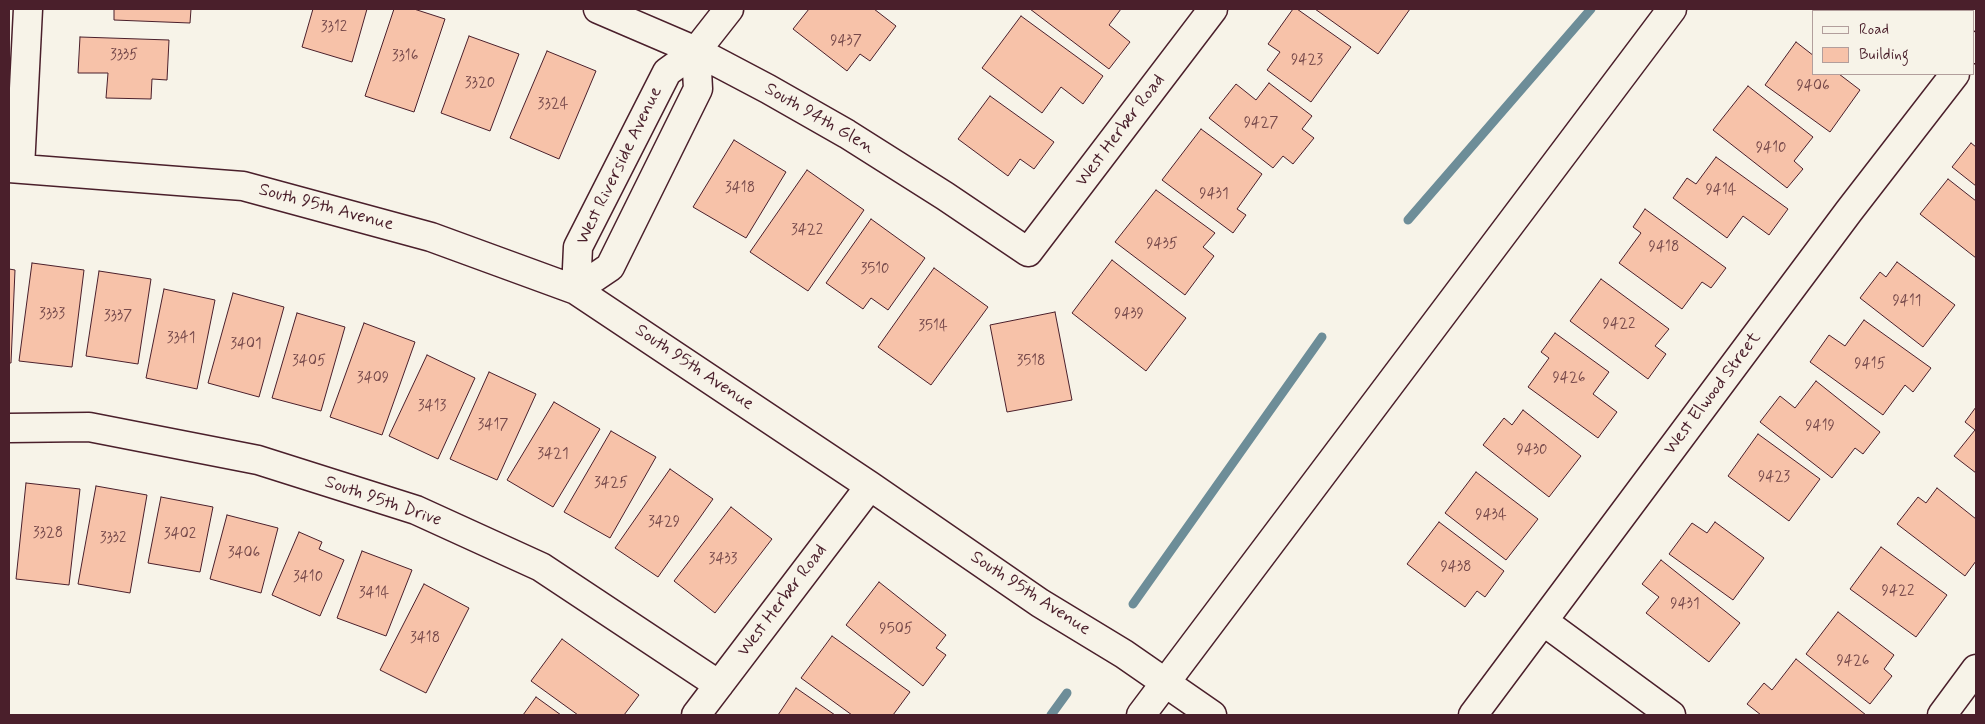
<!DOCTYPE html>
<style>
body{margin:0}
#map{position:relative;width:1985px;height:724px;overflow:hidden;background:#f7f3e8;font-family:Mynerve,sans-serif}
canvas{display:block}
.frame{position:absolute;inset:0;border:10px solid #4a1f2b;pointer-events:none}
.legend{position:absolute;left:1812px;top:10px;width:162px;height:65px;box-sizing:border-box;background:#f7f3e8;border:1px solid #b29e9c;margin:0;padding:6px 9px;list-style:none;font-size:15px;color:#4a1f2b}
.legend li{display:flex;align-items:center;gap:10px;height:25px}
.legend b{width:25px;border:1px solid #b29e9c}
</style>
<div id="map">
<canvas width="1985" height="724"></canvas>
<div class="frame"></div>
<ul class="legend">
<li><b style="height:6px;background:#f7f3e8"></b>Road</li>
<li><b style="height:14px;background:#f7c2a9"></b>Building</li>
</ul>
</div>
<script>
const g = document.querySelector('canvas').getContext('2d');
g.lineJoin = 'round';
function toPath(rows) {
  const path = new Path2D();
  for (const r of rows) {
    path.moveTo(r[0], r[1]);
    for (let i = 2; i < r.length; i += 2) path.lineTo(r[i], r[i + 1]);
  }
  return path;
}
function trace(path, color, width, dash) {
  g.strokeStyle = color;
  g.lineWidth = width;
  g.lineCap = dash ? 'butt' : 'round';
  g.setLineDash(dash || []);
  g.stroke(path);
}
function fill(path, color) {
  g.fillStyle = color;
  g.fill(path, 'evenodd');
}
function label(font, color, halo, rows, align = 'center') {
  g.font = font + ' Mynerve,sans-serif';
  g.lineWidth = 5;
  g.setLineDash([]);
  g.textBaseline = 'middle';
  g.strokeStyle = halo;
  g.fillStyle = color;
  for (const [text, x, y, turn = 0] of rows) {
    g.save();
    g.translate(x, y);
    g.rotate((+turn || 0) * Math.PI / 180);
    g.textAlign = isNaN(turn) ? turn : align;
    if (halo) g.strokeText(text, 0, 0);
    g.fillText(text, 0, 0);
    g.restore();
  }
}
const stream = toPath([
 [1408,220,1591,9],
 [1133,604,1322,337],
 [1051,715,1067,693]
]);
const building = toPath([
 [114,9,191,9,190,23,114,20,114,9],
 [313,9,367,9,352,62,302,47,313,9],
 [394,9,414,9,445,19,414,112,365,96,394,9],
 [809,9,874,9,896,26,870,61,860,54,847,71,793,29,809,9],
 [1030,9,1121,9,1109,25,1130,42,1109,69,1030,9],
 [1293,9,1297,9,1351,47,1311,102,1267,70,1280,52,1268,44,1293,9],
 [1315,9,1410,9,1378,54,1315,9],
 [1823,9,1879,9,1883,11,1821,11,1823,9],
 [1021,16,1103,76,1083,104,1061,87,1042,113,982,68,1021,16],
 [469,36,519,54,490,131,441,113,469,36],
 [80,37,169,40,167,80,152,79,151,99,106,98,108,73,78,73,80,37],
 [1796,42,1814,56,1814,74,1839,74,1860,90,1830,132,1765,85,1796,42],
 [547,51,596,71,559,159,510,138,547,51],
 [1269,83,1312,116,1302,129,1314,138,1293,164,1283,156,1273,168,1209,118,1236,84,1256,100,1269,83],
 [1748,86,1813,137,1794,161,1803,169,1787,188,1713,130,1748,86],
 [990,96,1054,142,1034,169,1020,159,1008,176,958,139,990,96],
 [1201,129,1262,174,1237,209,1246,215,1233,233,1162,180,1201,129],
 [734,140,786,172,746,238,693,207,734,140],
 [1971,143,1976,147,1976,186,1952,167,1971,143],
 [1716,157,1788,209,1769,235,1743,216,1727,238,1673,198,1687,178,1696,184,1716,157],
 [807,170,864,210,808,291,750,252,807,170],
 [1948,179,1976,201,1976,258,1920,214,1948,179],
 [1156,190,1215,233,1203,247,1214,256,1185,295,1115,242,1156,190],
 [1645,209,1726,268,1711,288,1702,282,1682,309,1619,263,1641,233,1633,227,1645,209],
 [871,219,925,258,888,310,871,298,863,309,826,283,871,219],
 [1112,260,1186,318,1146,371,1072,313,1112,260],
 [1897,262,1955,305,1923,347,1860,298,1880,272,1886,277,1897,262],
 [32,263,84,270,72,367,19,361,32,263],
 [934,268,988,307,931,385,878,347,934,268],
 [9,269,15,270,11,363,9,363,9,269],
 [99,271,151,279,138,364,86,356,99,271],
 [1601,279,1669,329,1655,346,1666,354,1648,379,1570,321,1601,279],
 [164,289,215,300,197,389,146,378,164,289],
 [233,293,284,307,259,397,208,383,233,293],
 [1055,312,1072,400,1007,412,990,325,1055,312],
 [297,313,345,327,321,411,272,398,297,313],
 [1864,320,1931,368,1913,392,1905,385,1883,415,1810,362,1829,335,1845,346,1864,320],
 [364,323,415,342,382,435,330,417,364,323],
 [1555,333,1609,372,1593,394,1617,412,1598,438,1528,387,1549,358,1541,352,1555,333],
 [427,355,475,378,438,459,389,436,427,355],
 [489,372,536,394,497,480,450,459,489,372],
 [1816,381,1880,432,1863,454,1855,448,1832,478,1760,422,1780,396,1795,408,1816,381],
 [554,402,600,429,553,507,507,480,554,402],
 [1976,407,1976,473,1954,456,1975,430,1965,422,1976,407],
 [1523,410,1581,456,1549,497,1483,445,1504,418,1512,425,1523,410],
 [611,431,656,457,610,538,564,512,611,431],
 [1758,434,1820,479,1789,521,1728,476,1758,434],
 [670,469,713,499,658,577,615,548,670,469],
 [1476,472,1538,519,1506,560,1445,513,1476,472],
 [26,483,80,489,69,585,16,579,26,483],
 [96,486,147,495,130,593,78,584,96,486],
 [1937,488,1976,519,1976,561,1965,576,1897,524,1918,497,1926,503,1937,488],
 [161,497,213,507,200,572,148,563,161,497],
 [731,507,772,539,715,613,674,581,731,507],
 [227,515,278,528,261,593,210,579,227,515],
 [1439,522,1504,571,1485,597,1477,591,1465,607,1407,564,1439,522],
 [1715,522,1764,558,1733,600,1669,554,1692,523,1707,533,1715,522],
 [299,532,322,542,319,549,344,560,320,616,272,595,299,532],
 [1881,547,1947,595,1916,637,1850,589,1881,547],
 [362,551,412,570,386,636,337,618,362,551],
 [1661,560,1740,623,1709,662,1646,613,1659,597,1642,584,1661,560],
 [879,582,946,635,936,648,946,655,923,686,846,625,879,582],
 [424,584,469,608,426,693,380,670,424,584],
 [1838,612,1894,655,1884,669,1892,676,1870,704,1806,654,1838,612],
 [832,636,910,692,893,715,852,715,801,678,832,636],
 [562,639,639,695,624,715,578,715,531,681,562,639],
 [1796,659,1866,715,1761,715,1747,704,1764,683,1772,690,1796,659],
 [796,688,835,715,778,715,796,688],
 [536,697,561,715,523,715,536,697]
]);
const minor = toPath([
 [598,9,696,51,768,89,847,134,945,196,1028,252,1213,9],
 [1974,49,1976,46],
 [9,168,243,186,431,237,576,290,870,486,1040,603,1124,654,1212,715],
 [20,168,28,9],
 [576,290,578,247,667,72,696,51,729,9],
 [576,290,610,267,698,89,696,51],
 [9,428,89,427,258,460,416,510,541,567,719,685],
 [1543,621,1671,715],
 [696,715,870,486],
 [1141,715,1672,9],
 [1473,715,1849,211,1955,74],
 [1942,715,1976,669]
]);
const numberNames = [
 ["3312",334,28],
 ["9437",846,42],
 ["3335",124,56],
 ["3316",405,57],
 ["9423",1307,61],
 ["3320",480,84],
 ["9406",1813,87],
 ["3324",553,105],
 ["9427",1261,124],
 ["9410",1771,149],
 ["3418",740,189],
 ["9414",1721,191],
 ["9431",1214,195],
 ["3422",807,231],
 ["9435",1162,245],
 ["9418",1664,248],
 ["3510",875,270],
 ["9411",1907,302],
 ["3333",52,315],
 ["9439",1129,315],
 ["3337",118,317],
 ["9422",1619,325],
 ["3514",933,327],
 ["3341",181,339],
 ["3401",246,345],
 ["3405",309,362],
 ["3518",1031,362],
 ["9415",1870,365],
 ["3409",373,379],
 ["9426",1569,379],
 ["3413",432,407],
 ["3417",493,426],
 ["9419",1820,427],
 ["9430",1532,451],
 ["3421",553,455],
 ["9423",1774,478],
 ["3425",611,484],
 ["9434",1491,516],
 ["3429",664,523],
 ["3328",48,534],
 ["3402",180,535],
 ["3332",113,539],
 ["3406",244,554],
 ["3433",723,560],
 ["9438",1456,568],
 ["3410",308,578],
 ["9422",1898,592],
 ["3414",374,594],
 ["9431",1685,605],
 ["9505",896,630],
 ["3418",425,639],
 ["9426",1853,662]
];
const streetNames = [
 ["South 94th Glen",819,119,30],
 ["West Herber Road",1121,131,-53],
 ["West Riverside Avenue",620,166,-64],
 ["South 95th Avenue",326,208,15],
 ["South 95th Avenue",694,368,34],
 ["West Elwood Street",1713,394,-53],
 ["South 95th Drive",383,502,19],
 ["South 95th Avenue",1030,594,33],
 ["West Herber Road",783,601,-53]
];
trace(stream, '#6d8d98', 9);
fill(building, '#f7c2a9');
trace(building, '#4a1f2b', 1);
trace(minor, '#4a1f2b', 31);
trace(minor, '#f7f3e8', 28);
label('15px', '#75484a', null, numberNames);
label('18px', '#4a1f2b', '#f7f3e8', streetNames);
</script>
